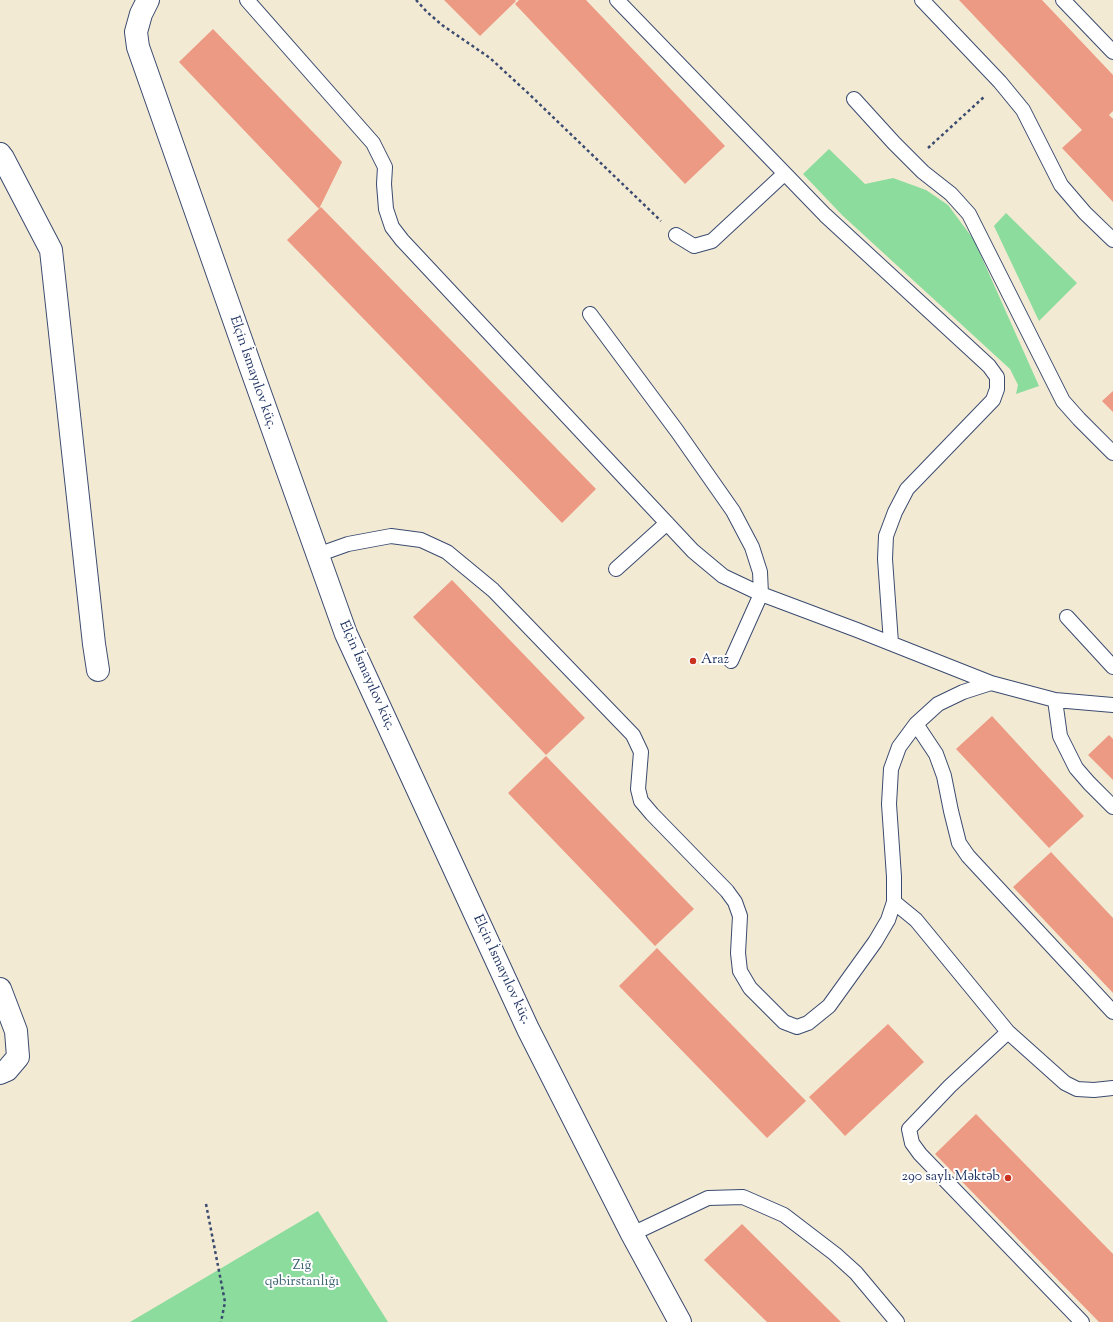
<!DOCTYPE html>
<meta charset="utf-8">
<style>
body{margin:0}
canvas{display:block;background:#f3ead4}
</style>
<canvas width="1113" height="1322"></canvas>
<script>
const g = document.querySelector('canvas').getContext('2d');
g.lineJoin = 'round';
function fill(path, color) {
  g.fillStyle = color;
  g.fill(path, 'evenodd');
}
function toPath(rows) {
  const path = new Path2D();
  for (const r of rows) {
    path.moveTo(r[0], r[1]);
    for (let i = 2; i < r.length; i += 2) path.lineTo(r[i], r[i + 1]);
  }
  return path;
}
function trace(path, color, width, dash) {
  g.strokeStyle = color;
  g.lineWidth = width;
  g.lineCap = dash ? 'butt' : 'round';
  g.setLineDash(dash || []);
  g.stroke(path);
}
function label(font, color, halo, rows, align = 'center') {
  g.font = font + ' "Sorts Mill Goudy",serif';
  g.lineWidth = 4;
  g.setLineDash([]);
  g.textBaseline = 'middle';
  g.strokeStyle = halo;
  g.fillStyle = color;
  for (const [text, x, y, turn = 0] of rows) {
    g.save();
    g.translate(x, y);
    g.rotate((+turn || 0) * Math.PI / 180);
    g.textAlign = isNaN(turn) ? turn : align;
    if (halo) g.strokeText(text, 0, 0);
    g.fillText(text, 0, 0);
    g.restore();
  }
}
const green = toPath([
 [829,149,865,184,893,178,926,190,948,205,974,240,1039,386,1016,394,1018,385,1010,369,842,215,803,174],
 [1006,213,1077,283,1039,321,994,226],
 [318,1211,388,1322,130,1322]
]);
const building = toPath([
 [444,0,515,0,516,1,480,36],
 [519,0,586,0,725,146,685,184,515,4],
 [959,0,1042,0,1113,75,1113,111,1109,115,1113,119,1113,202,1062,148,1082,130],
 [213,29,342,162,319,209,179,62],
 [321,207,596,489,562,523,287,240],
 [1113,391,1113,412,1102,401],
 [452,580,585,718,546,755,413,617],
 [992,716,1084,816,1049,848,956,749],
 [1109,735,1113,739,1113,780,1088,755],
 [546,756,694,909,655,946,508,793],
 [1051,852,1113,918,1113,993,1013,887],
 [657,948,806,1101,767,1138,619,986],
 [888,1024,924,1062,845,1136,809,1097],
 [976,1114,1113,1254,1113,1322,1099,1322,935,1154],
 [742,1224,841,1322,767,1322,704,1260]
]);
const path = toPath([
 [416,0,427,12,442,25,490,58,529,94,661,221],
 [928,148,985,96],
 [206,1204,225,1302,221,1322]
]);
const lane = toPath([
 [247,0,373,143,385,167,384,184,386,209,392,227,402,240,693,551,723,576,761,594,857,630,991,683,1055,700,1113,705],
 [617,0,825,215,989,366,997,377,997,389,993,400,907,489,895,512,886,536,885,559,891,643],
 [922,0,1000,82,1023,110,1061,185,1085,213,1113,240],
 [1063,0,1113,52],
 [854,99,894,143,923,172,951,194,969,214,1063,401,1079,419,1113,453],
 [676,235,694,246,712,241,784,174],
 [590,314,677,431,733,511,752,547,760,572,761,594,731,661],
 [317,555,348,544,391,536,421,540,447,552,493,590,633,735,641,752,638,789,641,801,652,814,727,891,735,902,740,916,738,953,740,971,750,988,784,1022,797,1027,808,1023,829,1006,875,942,888,920,894,902,894,877,889,804,891,769,899,747,916,724,938,704,963,692,991,683],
 [616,569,667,523],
 [1067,617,1113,667],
 [1055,700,1060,736,1076,768,1089,783,1113,807],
 [916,724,936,754,944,776,951,811,959,843,968,856,1113,1012],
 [894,902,916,920,1008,1032,1065,1083,1077,1089,1094,1090,1113,1088],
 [1008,1032,950,1086,909,1129,912,1143,920,1154,1082,1322],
 [632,1234,708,1198,743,1197,784,1215,835,1254,856,1273,897,1322]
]);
const street = toPath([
 [148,0,141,14,136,32,138,47,252,371,346,634,528,1029,632,1234,680,1322],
 [0,154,3,158,51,250,94,644,98,670],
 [0,989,16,1031,18,1057,7,1070,0,1073]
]);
const markers = [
 [693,661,4,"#c8321e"],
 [1008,1178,4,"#c8321e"]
];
const streetNames = [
 ["Elçin İsmayılov küç.",252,373,71],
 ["Elçin İsmayılov küç.",366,676,66],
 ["Elçin İsmayılov küç.",501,970,65]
];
const poiNames = [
 ["Araz",701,661],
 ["290 saylı Məktəb",1000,1178,"right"]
];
const parkNames = [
 ["Zığ",302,1267],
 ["qəbirstanlığı",302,1283]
];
fill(green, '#8bdc9d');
fill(building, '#ec9a84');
trace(lane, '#3b4b70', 16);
trace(street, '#3b4b70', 24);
trace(path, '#3b4b70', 2.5, [3, 3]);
trace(lane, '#fff', 14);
trace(street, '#fff', 22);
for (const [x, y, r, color] of markers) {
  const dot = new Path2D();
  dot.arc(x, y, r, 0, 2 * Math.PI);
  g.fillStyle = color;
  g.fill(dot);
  trace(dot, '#fff', 1.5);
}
label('14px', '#1b2f5e', '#fff', streetNames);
label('14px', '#1b2f5e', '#fff', poiNames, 'left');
label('14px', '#3d6371', '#fff', parkNames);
</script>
